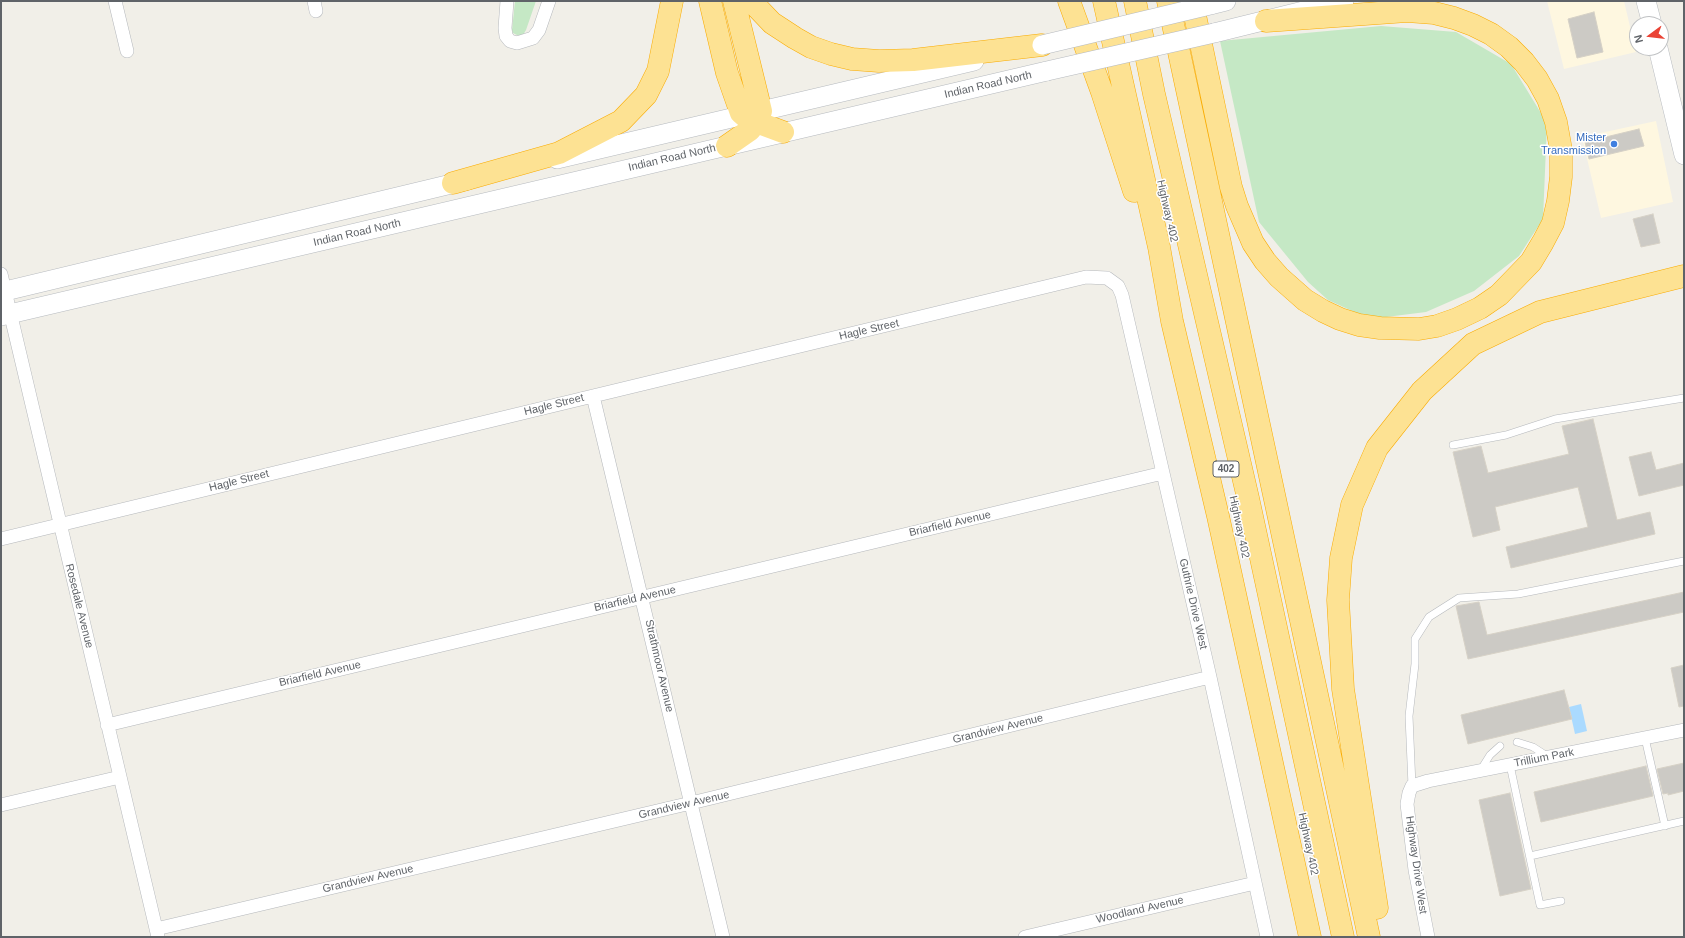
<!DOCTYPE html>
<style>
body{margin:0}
#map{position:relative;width:1685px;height:938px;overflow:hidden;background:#f1efe8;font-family:Helvetica,sans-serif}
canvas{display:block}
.frame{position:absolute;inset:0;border:2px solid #5f6368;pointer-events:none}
.north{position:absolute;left:1629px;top:16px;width:40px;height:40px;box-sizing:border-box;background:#fff;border:1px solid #bfc1c3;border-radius:50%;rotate:255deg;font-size:11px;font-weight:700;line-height:16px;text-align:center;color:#5f6368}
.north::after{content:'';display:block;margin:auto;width:14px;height:18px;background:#ea4335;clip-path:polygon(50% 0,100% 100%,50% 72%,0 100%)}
</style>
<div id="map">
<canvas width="1685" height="938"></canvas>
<div class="frame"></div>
<div class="north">N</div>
</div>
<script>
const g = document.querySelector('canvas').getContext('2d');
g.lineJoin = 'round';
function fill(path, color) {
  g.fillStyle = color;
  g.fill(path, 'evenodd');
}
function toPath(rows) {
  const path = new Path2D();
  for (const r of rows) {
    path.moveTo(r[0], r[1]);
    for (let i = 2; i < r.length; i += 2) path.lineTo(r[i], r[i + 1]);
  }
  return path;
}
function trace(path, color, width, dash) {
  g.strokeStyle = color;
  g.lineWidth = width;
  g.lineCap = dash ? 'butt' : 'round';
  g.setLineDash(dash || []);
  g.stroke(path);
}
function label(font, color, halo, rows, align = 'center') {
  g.font = font + ' Helvetica,sans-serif';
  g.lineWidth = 3;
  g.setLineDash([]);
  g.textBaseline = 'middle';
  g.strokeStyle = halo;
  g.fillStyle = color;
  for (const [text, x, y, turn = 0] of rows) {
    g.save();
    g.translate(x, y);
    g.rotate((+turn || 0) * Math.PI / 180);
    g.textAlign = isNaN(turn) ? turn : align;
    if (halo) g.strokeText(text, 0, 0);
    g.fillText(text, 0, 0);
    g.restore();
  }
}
const commercial = toPath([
 [1547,1,1624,1,1636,52,1564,69],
 [1656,121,1673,202,1601,218,1582,137]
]);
const green = toPath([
 [515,1,536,1,526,30,523,35,519,36,513,33,512,30],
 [1381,26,1456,32,1511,64,1547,123,1543,219,1519,256,1474,291,1426,312,1370,319,1328,300,1308,282,1259,222,1220,41]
]);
const water = toPath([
 [1581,704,1587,731,1575,734,1569,707]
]);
const building = toPath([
 [1594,12,1603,52,1577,58,1568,19,1594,12],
 [1639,129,1644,146,1589,159,1585,142,1639,129],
 [1653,214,1660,243,1641,247,1633,219,1653,214],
 [1593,419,1617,520,1650,512,1655,534,1511,568,1506,547,1588,527,1578,487,1495,507,1500,530,1473,537,1453,452,1481,446,1488,473,1569,454,1562,426,1593,419],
 [1651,452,1656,470,1684,463,1684,485,1639,496,1629,457,1651,452],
 [1684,592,1684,612,1468,659,1456,606,1479,602,1487,635,1684,592],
 [1684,665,1684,706,1679,707,1671,668,1684,665],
 [1564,690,1572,719,1468,744,1461,715,1564,690],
 [1684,763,1684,791,1668,795,1668,793,1663,794,1657,769,1684,763],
 [1646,766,1653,796,1541,822,1534,792,1646,766],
 [1510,793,1531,889,1500,896,1479,800,1510,793]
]);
const lane = toPath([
 [1453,445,1506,435,1555,419,1684,398],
 [1645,738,1665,826],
 [1517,742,1533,747,1547,756],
 [1510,765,1540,905,1561,901],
 [1480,771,1490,755,1500,746],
 [1412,786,1409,716,1415,664,1415,639,1429,617,1459,598,1518,594,1684,561],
 [1530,856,1684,821]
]);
const street = toPath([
 [115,1,127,51],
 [314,1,316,11],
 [507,1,505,28,506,36,510,41,517,43,533,38,539,30,549,1],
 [1,274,158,937],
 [593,396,723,937],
 [1,539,1086,277,1107,278,1118,286,1122,295,1210,677,1267,937],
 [107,725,1163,473],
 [1,805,120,777],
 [156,929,691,803,1210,677],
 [1025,937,1255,883],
 [1428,937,1415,870,1407,804,1409,793,1412,786,1428,781,1684,730]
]);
const secondary = toPath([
 [1646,1,1652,24],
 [1210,5,1226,1],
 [1214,33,1344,1],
 [1658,48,1684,155],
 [557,159,974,61],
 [1,292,468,180],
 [1,316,1047,71]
]);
const highway = toPath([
 [710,1,727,73,741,113,748,119,783,132],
 [751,1,772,23,795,38,811,47,831,54,852,59,879,61,913,60,1042,45],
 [1069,1,1102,92,1134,191],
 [1104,1,1159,247,1172,321,1218,516,1310,937],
 [1135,1,1154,94,1248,498,1343,937],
 [1168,1,1369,937],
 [1192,1,1231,187,1237,206,1253,243,1265,261,1279,277,1305,300,1323,311,1340,319,1359,325,1380,328,1419,329,1437,326,1457,319,1480,308,1499,295,1531,262,1543,242,1553,223,1558,201,1561,177,1561,150,1556,122,1548,99,1537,79,1524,62,1509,47,1491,34,1473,25,1454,18,1434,13,1407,11,1266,21],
 [727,146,750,130,759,118,761,111,734,1],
 [453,183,559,153,621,121,646,95,658,71,672,1],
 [1377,908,1343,689,1338,600,1341,558,1352,505,1377,448,1422,391,1473,344,1540,312,1684,276]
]);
const secondaryBridge = toPath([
 [1042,45,1210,5],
 [1047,71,1214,33]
]);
const markers = [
 [1614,144,4,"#3f7fe0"]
];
const shields = [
 [1226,469,26]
];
const shieldNames = [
 ["402",1226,469]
];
const streetNames = [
 ["Indian Road North",988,85,-13],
 ["Indian Road North",672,158,-13],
 ["Highway 402",1167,211,77],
 ["Indian Road North",357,233,-13],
 ["Hagle Street",869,330,-13],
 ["Hagle Street",554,405,-14],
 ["Hagle Street",239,481,-14],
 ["Briarfield Avenue",950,524,-13],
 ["Highway 402",1239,527,78],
 ["Briarfield Avenue",635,599,-13],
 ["Guthrie Drive West",1193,604,77],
 ["Rosedale Avenue",79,606,76],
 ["Strathmoor Avenue",659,666,77],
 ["Briarfield Avenue",320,674,-13],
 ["Grandview Avenue",998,729,-14],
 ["Trillium Park",1544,758,-11],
 ["Grandview Avenue",684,805,-13],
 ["Highway 402",1308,844,78],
 ["Highway Drive West",1416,865,82],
 ["Grandview Avenue",368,879,-13],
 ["Woodland Avenue",1140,910,-13]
];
const shopNames = [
 ["Mister",1606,138],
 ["Transmission",1606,151]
];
fill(commercial, '#fef7e0');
fill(green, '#c5e8c5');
fill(water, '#aadaff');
fill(building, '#cccac5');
trace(building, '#d6d1c6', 1);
trace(lane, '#b5b8bc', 8);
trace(street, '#b5b8bc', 14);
trace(secondary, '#b6babf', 20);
trace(highway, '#f9ab00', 23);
trace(lane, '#fff', 7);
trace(street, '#fff', 13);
trace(secondary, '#fff', 19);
trace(highway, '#fde293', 22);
trace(secondaryBridge, '#b6babf', 20, []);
trace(secondaryBridge, '#fff', 19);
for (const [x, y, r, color] of markers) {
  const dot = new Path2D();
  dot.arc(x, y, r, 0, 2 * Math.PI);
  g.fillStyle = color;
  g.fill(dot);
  trace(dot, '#fff', 1.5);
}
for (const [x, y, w] of shields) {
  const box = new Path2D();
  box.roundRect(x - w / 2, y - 8, w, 16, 3);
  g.fillStyle = '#fff';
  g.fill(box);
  trace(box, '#5f6368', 1);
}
label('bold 10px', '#5f6368', null, shieldNames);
label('11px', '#5f6368', '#fff', streetNames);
label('11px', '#366cbe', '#fff', shopNames, 'right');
</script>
